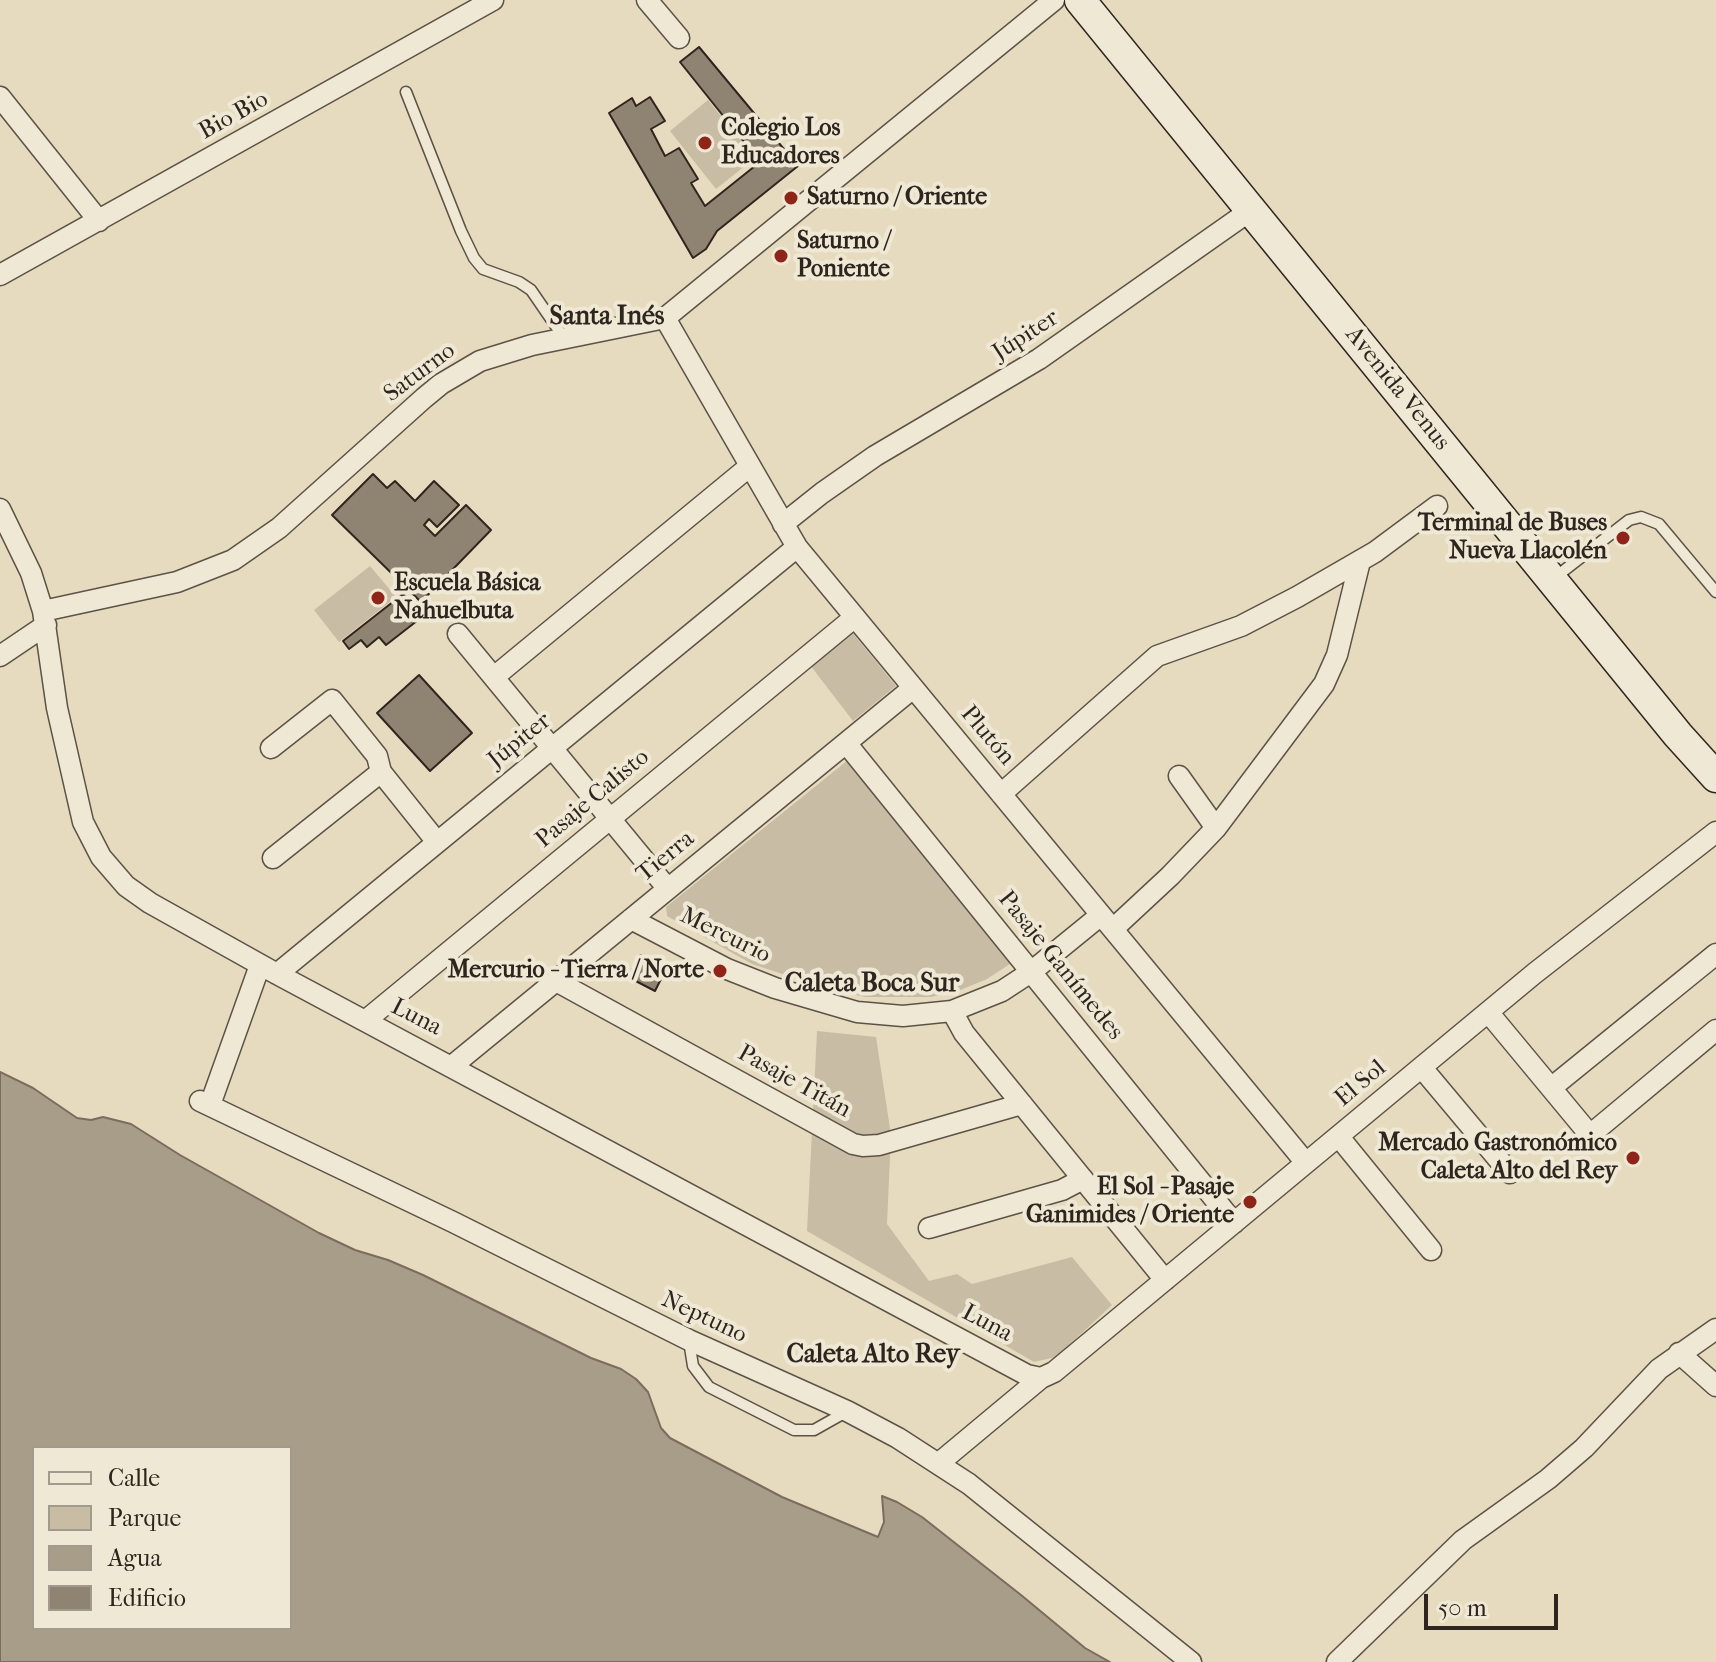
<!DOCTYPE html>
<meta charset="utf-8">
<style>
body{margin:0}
#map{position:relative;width:1716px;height:1662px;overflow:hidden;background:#e7dbbf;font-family:"IM FELL French Canon",serif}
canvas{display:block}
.legend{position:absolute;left:32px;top:1446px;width:260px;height:184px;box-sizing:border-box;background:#efe8d5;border:2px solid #a29a8c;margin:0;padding:10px 14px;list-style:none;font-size:24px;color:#2f251e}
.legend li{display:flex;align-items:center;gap:16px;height:40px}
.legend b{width:40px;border:2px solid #a29a8c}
.scale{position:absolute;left:1424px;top:1594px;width:134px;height:36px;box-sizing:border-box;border:4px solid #2f251e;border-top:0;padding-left:10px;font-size:24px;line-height:28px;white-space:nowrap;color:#2f251e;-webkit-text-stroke:6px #efe8d5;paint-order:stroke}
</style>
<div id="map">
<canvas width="1716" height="1662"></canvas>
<ul class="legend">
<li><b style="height:10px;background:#efe8d5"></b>Calle</li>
<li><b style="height:22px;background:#c8bca4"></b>Parque</li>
<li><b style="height:22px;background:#a89d88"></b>Agua</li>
<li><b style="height:22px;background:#8f8472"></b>Edificio</li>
</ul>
<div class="scale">50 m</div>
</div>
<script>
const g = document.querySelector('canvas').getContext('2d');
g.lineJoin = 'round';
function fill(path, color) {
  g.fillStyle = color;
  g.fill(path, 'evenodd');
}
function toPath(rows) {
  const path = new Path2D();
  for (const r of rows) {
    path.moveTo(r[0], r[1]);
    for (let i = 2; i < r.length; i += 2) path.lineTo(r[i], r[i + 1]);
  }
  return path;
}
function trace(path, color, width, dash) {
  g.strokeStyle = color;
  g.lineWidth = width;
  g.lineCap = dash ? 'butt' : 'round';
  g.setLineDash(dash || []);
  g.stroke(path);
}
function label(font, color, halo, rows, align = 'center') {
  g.font = font + ' "IM FELL French Canon",serif';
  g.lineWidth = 8;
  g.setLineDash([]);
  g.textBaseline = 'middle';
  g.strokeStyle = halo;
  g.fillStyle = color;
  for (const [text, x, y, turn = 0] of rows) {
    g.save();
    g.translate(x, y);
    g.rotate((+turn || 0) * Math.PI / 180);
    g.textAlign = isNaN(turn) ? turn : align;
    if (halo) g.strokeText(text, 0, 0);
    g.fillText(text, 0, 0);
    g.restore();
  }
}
const green = toPath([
 [708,100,755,158,716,189,670,131],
 [370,566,396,597,339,642,314,610],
 [851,631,896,686,853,721,810,665],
 [848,760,1013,962,987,979,958,991,931,997,866,997,834,991,752,964,667,916,666,907],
 [817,1031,876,1037,891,1135,887,1224,929,1281,957,1274,972,1284,1072,1257,1112,1305,1056,1357,1034,1362,807,1231]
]);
const water = toPath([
 [0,1072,33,1088,77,1118,91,1120,103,1117,131,1124,180,1155,319,1233,355,1250,388,1260,423,1275,591,1358,621,1369,636,1379,648,1392,661,1428,670,1438,782,1497,878,1537,884,1522,882,1496,897,1502,922,1517,1021,1595,1085,1648,1110,1662,0,1662,0,1072],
 [34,1448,290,1448,290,1628,34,1628,34,1448]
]);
const building = toPath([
 [699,47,798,166,717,231,706,249,693,258,609,113,632,98,636,106,650,97,665,121,651,129,665,156,679,148,698,179,691,183,705,206,760,162,680,62,699,47],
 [373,474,387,488,395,481,415,501,434,481,459,505,437,527,429,519,424,525,435,536,466,505,491,530,421,602,332,515,373,474],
 [403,594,422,617,386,645,379,637,367,647,361,640,349,649,343,641,403,594],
 [419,675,472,733,430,771,377,713,419,675],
 [640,955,666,969,655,991,628,977,640,955]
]);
const lane = toPath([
 [406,92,461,231,474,258,483,269,519,282,531,290,564,338],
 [1553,579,1629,520,1641,517,1659,524,1716,592],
 [689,1341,693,1366,709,1387,794,1430,814,1430,846,1412]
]);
const street = toPath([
 [647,0,679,38],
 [0,97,99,221],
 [0,275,493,0],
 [665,318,797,547,1306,1163],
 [0,509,31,573,43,611,57,708,83,822,101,857,126,886,150,903,277,974,1027,1375,1041,1378],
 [783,524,822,493,875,456,1039,359,1251,210],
 [43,611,177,582,233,560,279,528,424,398,441,384,480,361,532,345,665,318,1054,0],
 [458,634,668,889],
 [0,656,46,625],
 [494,677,750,466],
 [846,743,1234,1223],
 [271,748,332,700,377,756,381,772,437,842],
 [1179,776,1216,828],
 [1001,794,1157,656,1241,626,1297,597,1375,552,1437,506],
 [273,858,381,772],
 [631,919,727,969,775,988,857,1012,903,1016,952,1011,1002,991,1031,972,1101,915],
 [1113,929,1170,876,1216,828,1324,684,1337,655,1360,561],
 [277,974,797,547],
 [556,981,853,1144,863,1146,879,1145,1022,1104],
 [952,1011,964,1033,1165,1280],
 [1488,1012,1590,1135,1716,1030],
 [365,1021,855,617],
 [452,1066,913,688],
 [1422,1068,1510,1173],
 [1551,1088,1716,954],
 [200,1101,453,1222,689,1340,847,1411,898,1438,969,1484,1191,1662],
 [210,1105,260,965],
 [1339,1137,1431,1250],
 [929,1228,1062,1190,1083,1179],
 [1679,1353,1716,1386],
 [939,1463,1041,1378,1054,1372,1535,973,1716,832],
 [1337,1662,1463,1540,1548,1479,1584,1448,1659,1369,1716,1329]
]);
const secondary = toPath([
 [1080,0,1678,735,1716,777]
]);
const markers = [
 [705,143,8,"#8f2418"],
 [791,198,8,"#8f2418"],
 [781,256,8,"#8f2418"],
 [1623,538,8,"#8f2418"],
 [378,598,8,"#8f2418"],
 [720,971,8,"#8f2418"],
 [1633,1158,8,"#8f2418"],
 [1250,1202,8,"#8f2418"]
];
const streetNames = [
 ["Bio Bio",234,116,-29],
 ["Júpiter",1026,336,-33],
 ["Saturno",420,373,-37],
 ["Avenida Venus",1397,389,51],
 ["Plutón",987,736,50],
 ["Júpiter",520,741,-39],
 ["Pasaje Calisto",593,799,-40],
 ["Tierra",666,857,-39],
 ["Mercurio",725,936,26],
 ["Pasaje Ganímedes",1060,966,51],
 ["Luna",416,1018,27],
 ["Pasaje Titán",794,1082,29],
 ["El Sol",1361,1084,-40],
 ["Neptuno",704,1318,25],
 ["Luna",987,1324,28]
];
const poiNames = [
 ["Colegio Los",721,129],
 ["Educadores",721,157],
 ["Saturno / Oriente",807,198],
 ["Saturno /",797,242],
 ["Poniente",797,270],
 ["Terminal de Buses",1607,524,"right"],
 ["Nueva Llacolén",1607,552,"right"],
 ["Escuela Básica",394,584],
 ["Nahuelbuta",394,612],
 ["Mercurio - Tierra / Norte",704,971,"right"],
 ["Mercado Gastronómico",1617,1144,"right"],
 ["Caleta Alto del Rey",1617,1172,"right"],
 ["El Sol - Pasaje",1234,1188,"right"],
 ["Ganimides / Oriente",1234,1216,"right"]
];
const neighbourhoodNames = [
 ["Santa Inés",607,318],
 ["Caleta Boca Sur",872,985],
 ["Caleta Alto Rey",873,1356]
];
fill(green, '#c8bca4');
fill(water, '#a89d88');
trace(water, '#786d5e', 2);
fill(building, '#8f8472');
trace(building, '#2f251e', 2);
trace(lane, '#5d5246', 13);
trace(street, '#5d5246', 23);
trace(secondary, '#2f251e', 33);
trace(lane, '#efe8d5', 10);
trace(street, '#efe8d5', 20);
trace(secondary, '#efe8d5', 30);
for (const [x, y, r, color] of markers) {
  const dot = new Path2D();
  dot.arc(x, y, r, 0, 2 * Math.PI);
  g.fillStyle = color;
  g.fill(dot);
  trace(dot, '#efe8d5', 3);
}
label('24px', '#2f251e', '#efe8d5', streetNames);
label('bold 24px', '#2f251e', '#efe8d5', poiNames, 'left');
label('bold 26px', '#2f251e', '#efe8d5', neighbourhoodNames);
</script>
